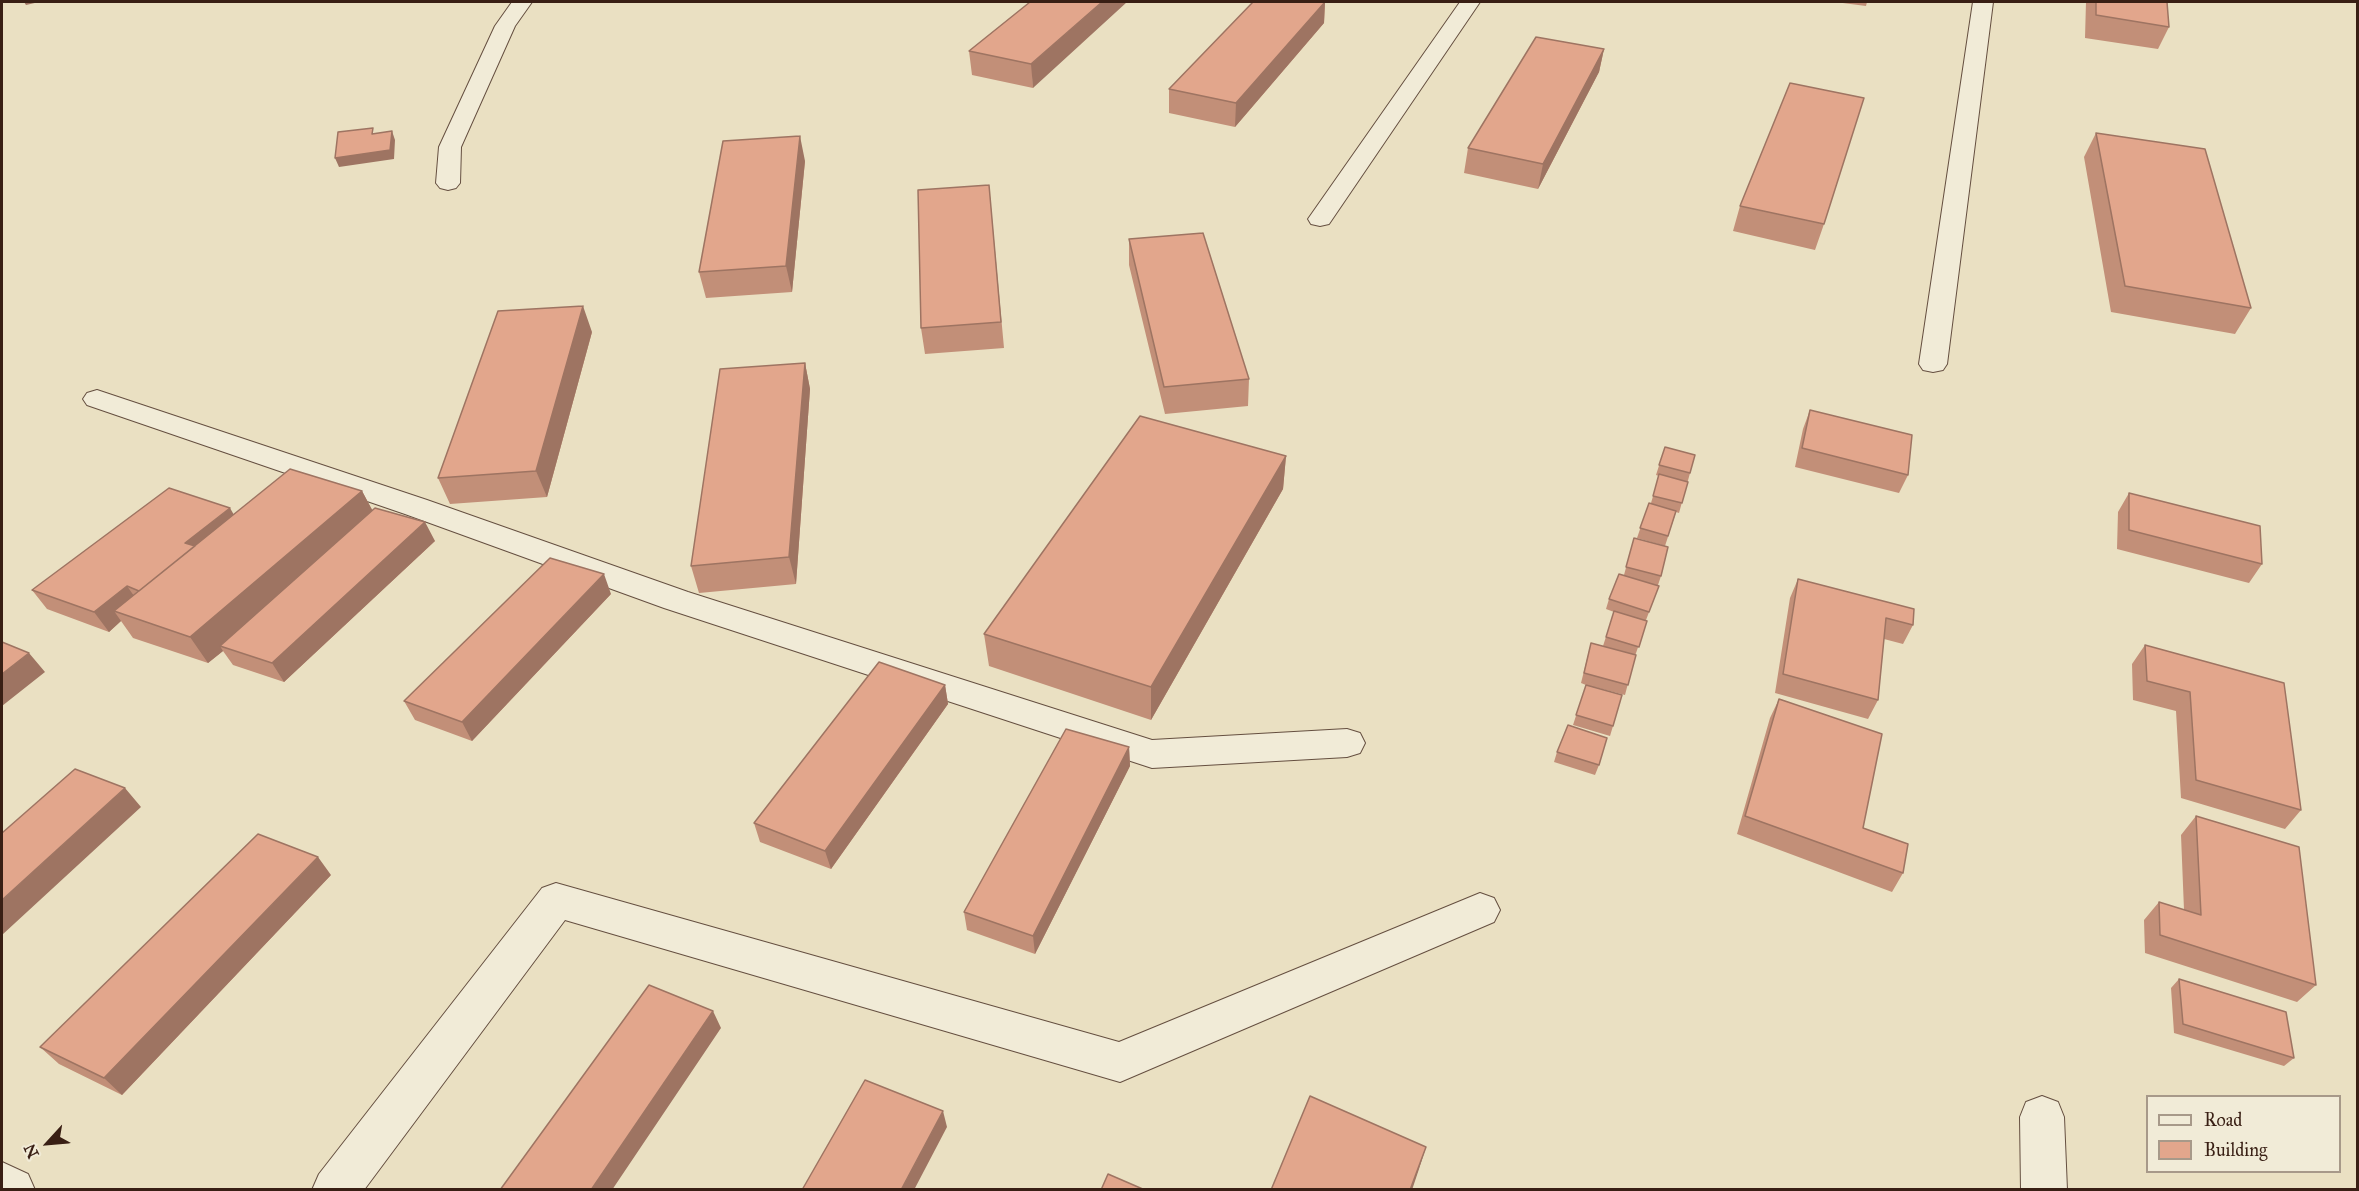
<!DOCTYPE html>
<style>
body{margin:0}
#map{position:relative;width:2359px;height:1191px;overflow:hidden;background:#eae0c2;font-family:"IM FELL Great Primer",serif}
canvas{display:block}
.frame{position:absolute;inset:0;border:3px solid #391f14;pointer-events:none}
.legend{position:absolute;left:2146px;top:1095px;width:195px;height:78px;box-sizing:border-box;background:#f1ebd7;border:2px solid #a79989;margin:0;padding:8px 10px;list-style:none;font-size:18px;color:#391f14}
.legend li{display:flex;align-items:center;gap:12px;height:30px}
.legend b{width:30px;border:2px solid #a79989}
.north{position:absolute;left:18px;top:1113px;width:60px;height:60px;-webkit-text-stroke:4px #f1ebd7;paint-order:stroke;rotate:244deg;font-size:16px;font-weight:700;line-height:24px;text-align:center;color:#391f14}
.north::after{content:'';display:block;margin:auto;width:21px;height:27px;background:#391f14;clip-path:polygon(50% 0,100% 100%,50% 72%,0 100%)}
</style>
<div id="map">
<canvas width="2359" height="1191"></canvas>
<div class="frame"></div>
<ul class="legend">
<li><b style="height:8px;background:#f1ebd7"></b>Road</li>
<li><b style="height:16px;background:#e2a68c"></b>Building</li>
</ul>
<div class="north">N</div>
</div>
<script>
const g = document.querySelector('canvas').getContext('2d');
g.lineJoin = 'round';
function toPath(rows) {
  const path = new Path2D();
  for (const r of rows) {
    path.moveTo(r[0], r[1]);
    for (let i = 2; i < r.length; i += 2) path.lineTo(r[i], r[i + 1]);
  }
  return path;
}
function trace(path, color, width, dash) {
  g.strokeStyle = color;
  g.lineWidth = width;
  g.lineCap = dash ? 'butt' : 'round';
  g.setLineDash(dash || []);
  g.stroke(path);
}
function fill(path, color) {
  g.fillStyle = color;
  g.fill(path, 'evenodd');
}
const street = toPath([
 [512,2,532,2,515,26,461,147,460,183,456,188,448,190,440,188,436,183,439,147,495,26,512,2],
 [1460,2,1480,2,1329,224,1320,226,1311,224,1308,219,1460,2],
 [1973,2,1993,2,1947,364,1943,370,1933,372,1923,370,1919,364,1973,2],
 [97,390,427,500,688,592,1152,740,1347,729,1360,733,1365,743,1360,753,1347,757,1152,768,664,608,405,514,87,405,83,399,87,393,97,390],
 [556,883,1119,1042,1480,893,1494,898,1500,910,1494,922,1120,1082,565,920,364,1190,312,1190,319,1174,542,888,556,883],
 [2042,1096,2058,1102,2064,1117,2067,1190,2021,1190,2020,1117,2026,1102,2042,1096],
 [2,1162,28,1174,35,1190,2,1190,2,1162]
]);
const wall = toPath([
 [1030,2,1033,88,972,75,969,51],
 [1253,2,1325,2,1324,23,1235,127,1169,113,1169,89],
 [1835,2,1867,2,1866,6],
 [2086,2,2167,2,2169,27,2158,49,2085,38],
 [1604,49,1599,72,1538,189,1464,173,1468,148],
 [2096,133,2251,308,2235,334,2111,312,2084,157],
 [805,161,792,292,706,298,699,272],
 [989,185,1004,348,925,354,921,328],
 [1740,206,1824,224,1815,250,1733,231],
 [1129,239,1249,379,1248,406,1165,414,1129,265],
 [592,332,547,497,450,504,438,478],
 [805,363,810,389,796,584,699,593,691,566],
 [1810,410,1908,475,1899,493,1795,467,1803,429],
 [1665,447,1695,455,1679,513,1676,512,1665,546,1637,538,1649,503,1651,503,1659,476,1656,475],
 [1286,456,1283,489,1151,720,989,666,984,634],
 [362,491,372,510,435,541,284,682,233,665,223,651,208,663,133,638,121,621,109,632,47,609,32,590,234,514],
 [2129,493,2262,564,2249,583,2117,549,2118,512],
 [1634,538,1661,576,1658,585,1659,586,1646,620,1647,621,1635,656,1625,695,1594,687,1613,726,1610,736,1573,725,1586,685,1581,683,1591,643,1603,646,1614,612,1606,609,1609,599,1624,575],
 [1798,579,1913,625,1903,644,1884,639,1878,700,1868,719,1775,693,1790,598],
 [611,594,472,741,415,720,404,701],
 [2145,645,2301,810,2285,829,2181,798,2176,711,2133,700,2132,664],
 [945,685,948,704,831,869,760,842,754,823],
 [1779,699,1863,828,1903,873,1892,892,1737,834,1770,718],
 [1129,747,1130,766,1035,954,967,930,964,912],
 [1557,752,1599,765,1595,775,1554,762],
 [2196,816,2316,985,2297,1002,2145,953,2144,920,2159,902,2184,910,2181,835],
 [331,875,122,1095,59,1064,40,1047],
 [2179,979,2294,1058,2284,1066,2174,1033,2171,988]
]);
const shadedWall = toPath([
 [24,2,39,2,26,5],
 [1102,2,1127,2,1033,88,1031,64],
 [1325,2,1324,23,1235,127,1236,103],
 [1604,49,1599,72,1538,189,1543,164],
 [392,131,395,140,394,159,339,167,335,158],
 [800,136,805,161,792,292,786,266],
 [583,306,592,332,547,497,536,471],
 [805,363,810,389,796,584,789,557],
 [1286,456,1283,489,1151,720,1151,687],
 [362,491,376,517,220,646,223,651,208,663,190,637],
 [230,508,241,527,211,566,185,543],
 [425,522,435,541,284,682,272,663],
 [604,574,611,594,472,741,462,722],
 [127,586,141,606,114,611,121,621,109,632,94,612],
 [29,653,45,672,2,706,2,674],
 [945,685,948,704,831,869,825,851],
 [1129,747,1130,766,1035,954,1033,936],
 [125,788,141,807,2,935,2,900],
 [318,857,331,875,122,1095,104,1078],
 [713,1011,721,1028,612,1190,591,1190],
 [943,1111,947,1127,914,1190,901,1190],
 [1426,1147,1419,1169,1412,1190,1410,1190]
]);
const building = toPath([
 [1030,2,1102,2,1031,64,969,51,1030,2],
 [1253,2,1325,2,1236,103,1169,89,1253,2],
 [2096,2,2167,2,2169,27,2096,15,2096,2],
 [1536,37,1604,49,1543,164,1468,148,1536,37],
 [1790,83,1864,98,1824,224,1740,206,1790,83],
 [373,128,372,134,392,131,390,150,335,158,338,132,373,128],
 [2096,133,2205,149,2251,308,2125,286,2096,133],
 [800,136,786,266,699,272,723,141,800,136],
 [989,185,1001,322,921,328,918,190,989,185],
 [1203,233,1249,379,1164,387,1129,239,1203,233],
 [583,306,536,471,438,478,498,311,583,306],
 [805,363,789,557,691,566,720,369,805,363],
 [1810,410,1912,435,1908,475,1802,448,1810,410],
 [1140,416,1286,456,1151,687,984,634,1140,416],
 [1665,447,1695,455,1690,473,1659,465,1665,447],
 [290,469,362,491,190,637,114,611,290,469],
 [1659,474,1688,482,1682,503,1653,496,1659,474],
 [169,488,230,508,185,543,195,546,139,591,127,586,94,612,32,590,169,488],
 [2129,493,2260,526,2262,564,2129,530,2129,493],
 [1649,503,1676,511,1668,536,1640,528,1649,503],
 [375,508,425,522,272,663,220,646,375,508],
 [1634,538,1668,547,1661,576,1626,567,1634,538],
 [550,558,604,574,462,722,404,701,550,558],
 [1619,574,1659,586,1649,612,1609,599,1619,574],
 [1798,579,1914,609,1913,625,1886,618,1878,700,1783,674,1798,579],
 [1614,611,1647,621,1639,647,1606,637,1614,611],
 [2,642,29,653,2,674,2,642],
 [1591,643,1636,655,1628,685,1584,673,1591,643],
 [2145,645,2284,683,2301,810,2196,780,2190,692,2147,681,2145,645],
 [879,662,945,685,825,851,754,823,879,662],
 [1586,685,1622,695,1613,726,1576,715,1586,685],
 [1779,699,1882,734,1863,828,1908,844,1903,873,1745,816,1779,699],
 [1568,725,1607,738,1599,765,1557,752,1568,725],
 [1066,729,1129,747,1033,936,964,912,1066,729],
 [75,769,125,788,2,900,2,833,75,769],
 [2196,816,2299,847,2316,985,2160,935,2159,902,2201,915,2196,816],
 [258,834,318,857,104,1078,40,1047,258,834],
 [2179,979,2286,1012,2294,1058,2183,1024,2179,979],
 [649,985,713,1011,591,1190,500,1190,649,985],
 [865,1080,943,1111,901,1190,802,1190,865,1080],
 [1310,1096,1426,1147,1410,1190,1271,1190,1310,1096],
 [1108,1174,1145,1190,1101,1190,1108,1174]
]);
trace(street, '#654f40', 2);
fill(street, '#f1ebd7');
fill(wall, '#c28f78');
fill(shadedWall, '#9e7462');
fill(building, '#e2a68c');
trace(building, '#9e7462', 1.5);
</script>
